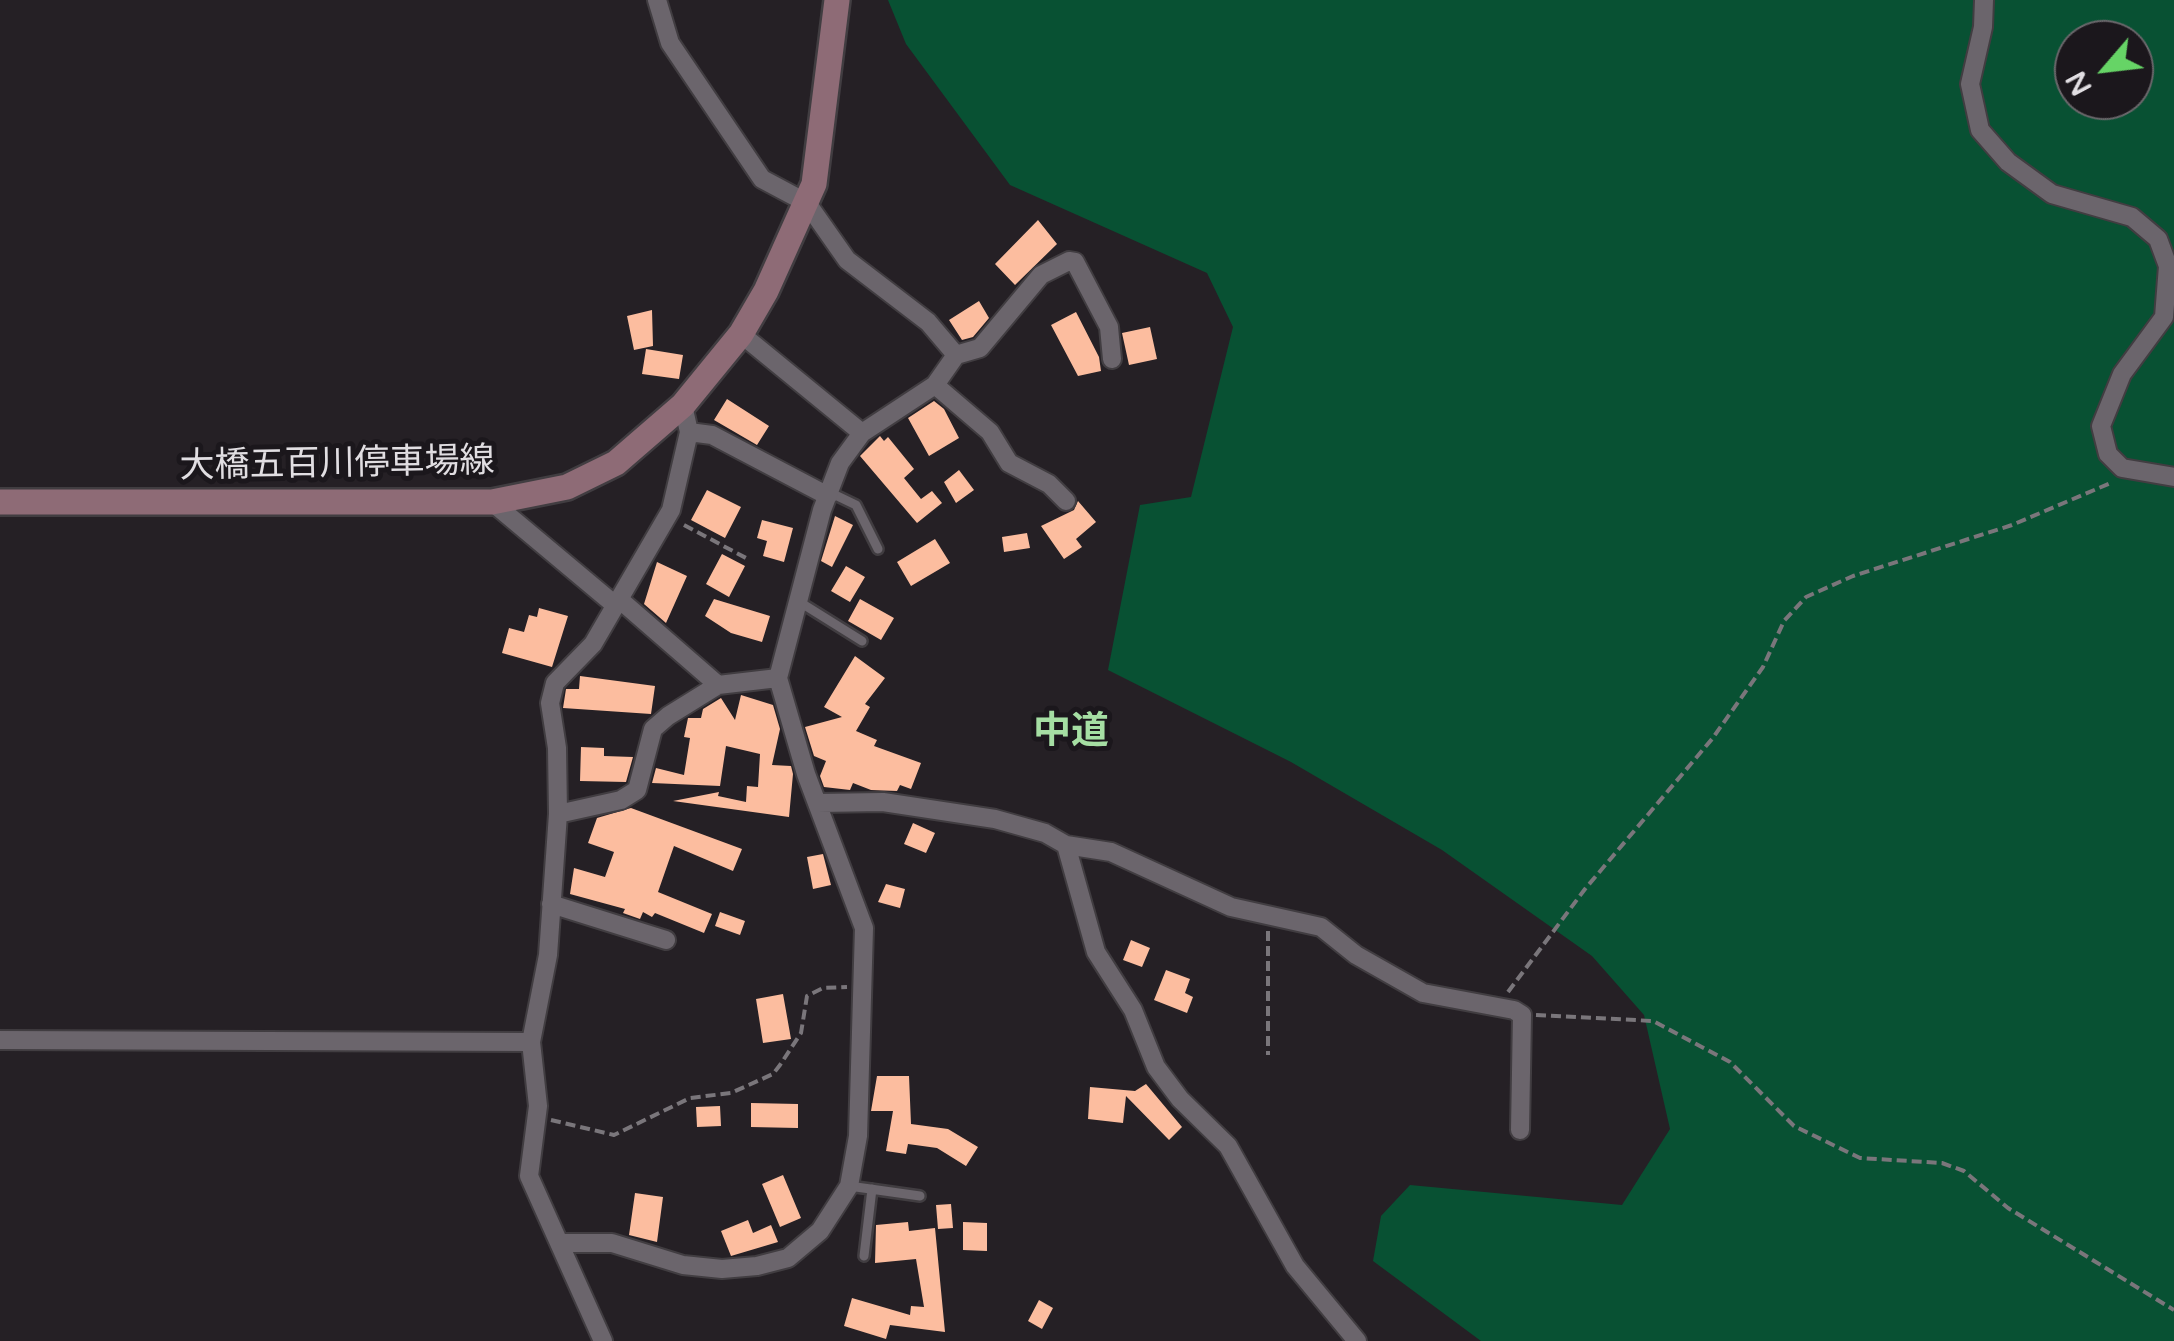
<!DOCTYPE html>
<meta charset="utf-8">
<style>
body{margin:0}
#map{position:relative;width:2174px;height:1341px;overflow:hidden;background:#252025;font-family:"Varela Round",sans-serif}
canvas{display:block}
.north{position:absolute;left:2054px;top:20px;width:100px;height:100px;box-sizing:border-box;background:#1b171c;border:2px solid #6a676b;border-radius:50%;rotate:242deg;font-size:28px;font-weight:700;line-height:40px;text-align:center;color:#e1dee2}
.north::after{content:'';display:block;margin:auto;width:35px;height:45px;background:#66d466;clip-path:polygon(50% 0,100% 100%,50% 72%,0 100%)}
</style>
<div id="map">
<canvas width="2174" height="1341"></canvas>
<div class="north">N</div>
</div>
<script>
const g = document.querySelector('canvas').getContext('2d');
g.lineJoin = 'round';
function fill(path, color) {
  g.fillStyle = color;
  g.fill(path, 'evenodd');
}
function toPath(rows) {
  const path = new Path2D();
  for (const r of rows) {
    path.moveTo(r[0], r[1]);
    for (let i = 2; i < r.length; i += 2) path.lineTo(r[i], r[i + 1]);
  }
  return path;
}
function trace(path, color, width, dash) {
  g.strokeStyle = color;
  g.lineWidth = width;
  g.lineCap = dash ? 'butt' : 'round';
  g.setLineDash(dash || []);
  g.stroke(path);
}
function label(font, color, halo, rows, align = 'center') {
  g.font = font + ' "Varela Round","Noto Sans JP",sans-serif';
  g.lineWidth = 10;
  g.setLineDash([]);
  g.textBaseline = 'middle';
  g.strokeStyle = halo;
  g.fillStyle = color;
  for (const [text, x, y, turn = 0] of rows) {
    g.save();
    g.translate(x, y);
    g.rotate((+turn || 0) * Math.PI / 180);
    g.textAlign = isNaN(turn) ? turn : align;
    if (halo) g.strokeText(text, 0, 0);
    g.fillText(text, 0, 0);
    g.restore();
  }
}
const green = toPath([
 [888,0,2174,0,2174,1341,1481,1341,1373,1261,1381,1216,1410,1185,1622,1205,1670,1129,1644,1015,1592,956,1442,850,1291,762,1108,670,1140,505,1191,497,1233,327,1207,273,1010,185,906,44],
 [2074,40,2134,40,2134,100,2074,100]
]);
const building = toPath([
 [1038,220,1057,244,1015,285,995,264],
 [979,301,989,318,973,337,962,340,949,320],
 [652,310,653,346,634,350,627,316],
 [1076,312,1099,357,1101,371,1078,376,1051,325],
 [1150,327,1157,359,1129,365,1122,333],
 [646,349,683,355,679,379,642,374],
 [727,399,769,426,757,445,714,420],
 [934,401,944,409,959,438,929,456,908,418],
 [880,436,884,441,888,437,914,469,904,478,921,499,932,491,942,503,917,523,860,456],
 [959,470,974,490,956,503,944,482],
 [707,490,741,507,725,538,691,520],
 [1078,501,1096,522,1076,539,1082,547,1064,559,1041,526,1074,510],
 [835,516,853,525,832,567,821,561],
 [762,520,793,528,784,562,763,556,767,541,757,538],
 [1027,533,1030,548,1004,552,1002,537],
 [935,539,950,563,911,586,897,562],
 [722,554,745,566,729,597,706,584],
 [657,562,687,576,666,623,644,604],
 [846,566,865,577,850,602,831,591],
 [714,599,770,616,762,642,731,633,705,616],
 [860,599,894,618,881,640,848,621],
 [539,608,568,616,552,667,502,653,509,628,524,632,529,615,537,617],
 [855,656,885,678,865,704,870,707,856,731,877,740,874,746,921,763,911,789,900,785,897,791,871,790,853,783,850,790,824,787,820,776,826,761,814,756,805,727,842,717,824,707],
 [580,676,655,686,651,714,563,708,566,689,579,689],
 [741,695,773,705,780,729,772,765,791,766,793,774,789,817,673,801,719,792,718,796,746,802,747,786,758,787,760,754,726,746,720,786,652,783,656,768,684,775,690,738,684,737,688,718,701,718,703,709,721,698,735,720],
 [581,747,604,748,604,756,633,757,626,782,580,781],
 [631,808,742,849,733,871,674,846,658,892,712,914,704,933,655,913,652,917,643,912,640,919,623,913,625,909,570,894,574,868,605,877,614,852,588,843,597,818],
 [913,823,935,833,926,853,904,844],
 [823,854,831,885,813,889,807,857],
 [886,884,905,889,900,908,878,902],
 [720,912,745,921,740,935,715,926],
 [1131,940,1150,948,1142,967,1123,960],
 [1166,970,1190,979,1185,993,1193,997,1187,1013,1154,1000],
 [783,994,791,1039,763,1043,756,999],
 [877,1076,909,1076,911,1124,948,1129,978,1147,966,1166,937,1148,908,1144,906,1154,886,1151,893,1111,871,1111],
 [1146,1084,1182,1127,1169,1140,1126,1096,1123,1123,1088,1119,1090,1087,1135,1091],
 [751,1103,798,1104,798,1128,751,1127],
 [720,1106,721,1126,697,1127,696,1107],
 [783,1175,801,1218,780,1227,762,1184],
 [635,1193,663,1197,657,1242,629,1235],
 [951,1204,953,1228,938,1229,936,1205],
 [748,1220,753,1233,771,1225,778,1242,731,1256,721,1231],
 [908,1222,909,1231,935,1228,945,1332,890,1325,886,1339,844,1326,852,1298,910,1315,911,1306,924,1307,916,1259,875,1263,876,1225],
 [963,1222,987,1223,987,1251,963,1250],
 [1039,1300,1053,1308,1042,1329,1028,1321]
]);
const path = toPath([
 [684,525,746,558],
 [1268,931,1268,1055],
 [1508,992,1585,889,1712,739,1763,667,1784,621,1806,597,1853,576,2012,525,2113,482],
 [1536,1015,1653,1021,1730,1062,1794,1126,1860,1158,1942,1163,1964,1171,2008,1208,2174,1310],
 [551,1120,614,1135,690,1098,731,1093,773,1074,780,1065,801,1033,807,996,823,988,847,987]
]);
const service = toPath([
 [829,492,856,505,878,549],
 [798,601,862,641],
 [849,1186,920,1196],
 [864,1256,872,1189]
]);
const minor = toPath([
 [1984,0,1983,27,1970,84,1980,130,2008,162,2052,194,2132,217,2158,239,2168,266,2164,317,2122,374,2101,426,2108,454,2122,468,2174,477],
 [741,334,862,433],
 [956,355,980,348,1041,275,1069,261,1075,262,1109,327,1112,359],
 [935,385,990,432,1009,463,1049,484,1066,501],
 [689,432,712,435,828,496],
 [492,502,615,605],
 [619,599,718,685],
 [818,803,883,802,995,819,1045,833,1066,845,1111,852,1231,907,1321,927,1356,955,1423,993,1514,1010,1522,1015,1520,1130],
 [558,814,621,800,637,790,653,729,668,716,718,685,778,678],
 [1066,845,1096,952,1133,1010,1156,1067,1180,1099,1228,1146,1295,1266,1357,1341],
 [551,904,666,940],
 [0,1040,531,1042],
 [559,1243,612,1243,683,1265,722,1269,757,1266,788,1258,820,1231,849,1186,858,1136,864,928,806,774,778,678,822,510,840,463,862,433,935,385,956,355,928,322,847,260,807,203,762,179,670,43,657,0],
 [603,1341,529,1176,538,1106,531,1042,548,955,558,814,557,748,550,703,555,683,593,644,671,510,689,432,683,405]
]);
const secondary = toPath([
 [0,502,492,502,567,487,616,463,683,405,741,334,766,291,814,184,837,0]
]);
const streetNames = [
 ["大橋五百川停車場線",337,465,-1]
];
const neighbourhoodNames = [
 ["中道",1071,733]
];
fill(green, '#085133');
fill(building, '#fcbd9f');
trace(service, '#413d41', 14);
trace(minor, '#413d41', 22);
trace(secondary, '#413d41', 30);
trace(path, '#7a767b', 4, [10, 5]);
trace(service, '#6b656c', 9);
trace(minor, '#6b656c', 18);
trace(secondary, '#8e6b76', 25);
label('35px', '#e1dee2', '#1b171c', streetNames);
label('bold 38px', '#a5dea3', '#1b171c', neighbourhoodNames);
</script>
